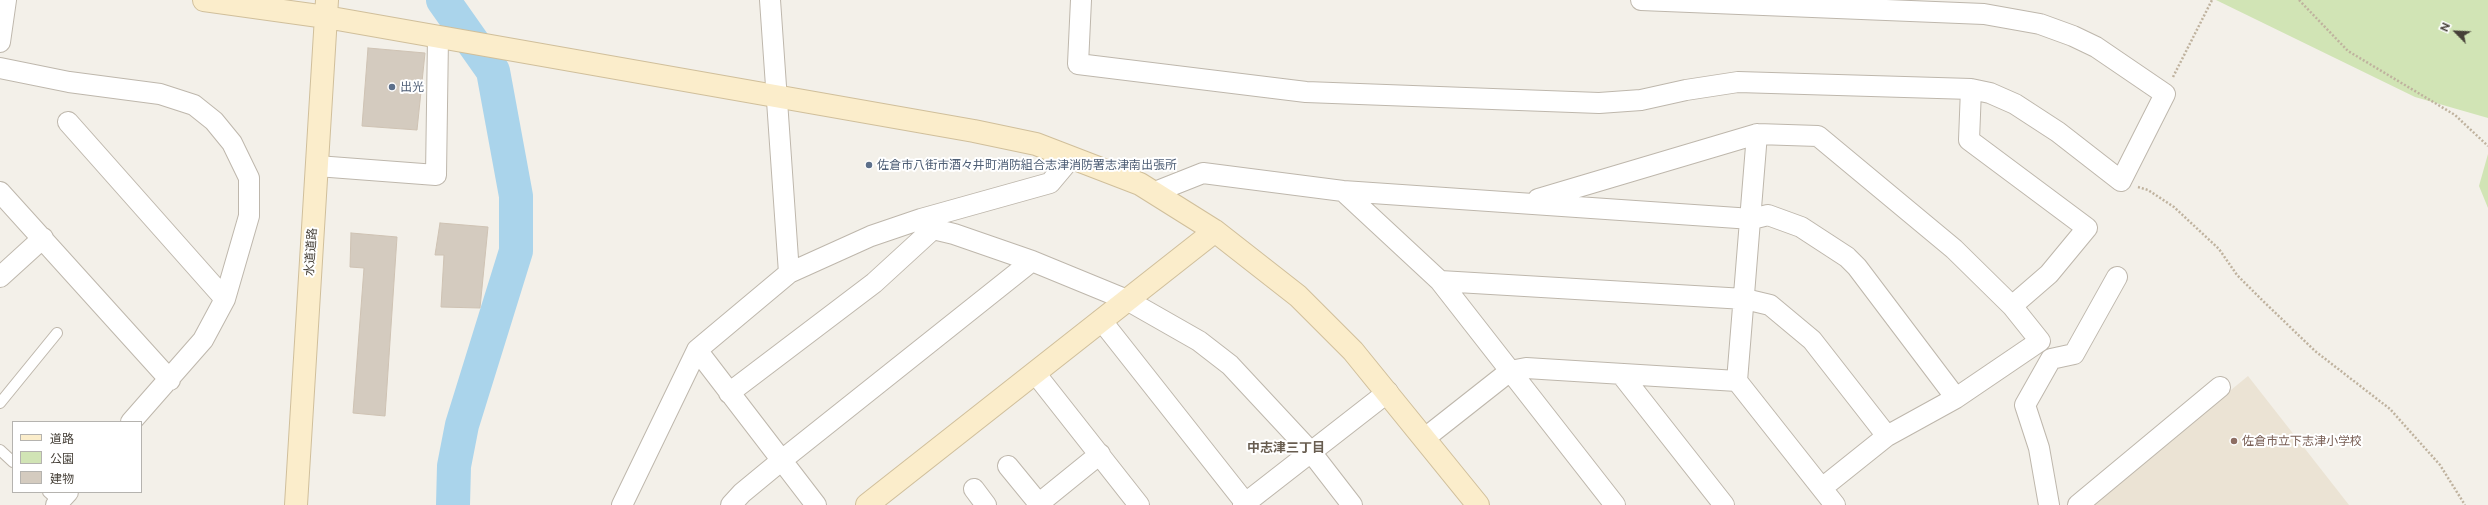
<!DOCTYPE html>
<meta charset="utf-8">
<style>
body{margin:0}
#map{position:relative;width:2488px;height:505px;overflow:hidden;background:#f3f0e9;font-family:"Public Sans","Noto Sans JP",sans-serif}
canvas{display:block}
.legend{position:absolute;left:12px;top:421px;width:130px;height:72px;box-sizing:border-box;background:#fff;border:1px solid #b5b3af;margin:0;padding:5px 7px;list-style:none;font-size:12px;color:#464038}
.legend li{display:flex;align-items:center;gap:8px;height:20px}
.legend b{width:20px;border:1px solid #b5b3af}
.north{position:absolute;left:2436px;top:12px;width:40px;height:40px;-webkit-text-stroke:3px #fff;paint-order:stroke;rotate:294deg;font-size:11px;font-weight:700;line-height:16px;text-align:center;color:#464038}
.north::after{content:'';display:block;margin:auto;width:14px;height:18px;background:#464038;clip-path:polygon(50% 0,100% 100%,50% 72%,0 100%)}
</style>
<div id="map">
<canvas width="2488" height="505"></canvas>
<ul class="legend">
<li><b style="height:5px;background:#fbedcb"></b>道路</li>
<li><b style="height:11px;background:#d1e4b5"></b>公園</li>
<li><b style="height:11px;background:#d4cbbf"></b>建物</li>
</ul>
<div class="north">N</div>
</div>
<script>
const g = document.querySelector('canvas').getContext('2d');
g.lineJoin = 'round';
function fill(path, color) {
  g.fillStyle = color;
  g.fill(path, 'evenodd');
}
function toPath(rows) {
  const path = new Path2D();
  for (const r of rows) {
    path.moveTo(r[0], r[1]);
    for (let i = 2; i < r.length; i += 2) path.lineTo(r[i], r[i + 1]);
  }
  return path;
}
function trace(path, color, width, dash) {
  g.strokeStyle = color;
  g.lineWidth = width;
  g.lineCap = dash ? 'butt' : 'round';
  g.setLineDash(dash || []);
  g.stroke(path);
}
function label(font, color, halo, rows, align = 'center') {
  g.font = font + ' "Public Sans","Noto Sans JP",sans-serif';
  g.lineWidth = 4;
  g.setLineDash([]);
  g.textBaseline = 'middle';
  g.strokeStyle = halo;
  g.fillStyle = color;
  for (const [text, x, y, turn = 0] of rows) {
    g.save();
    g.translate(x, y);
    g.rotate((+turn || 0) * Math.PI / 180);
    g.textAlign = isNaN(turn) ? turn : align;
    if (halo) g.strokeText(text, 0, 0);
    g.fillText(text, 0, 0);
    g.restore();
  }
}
const education = toPath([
 [2248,376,2349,505,2091,505]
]);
const green = toPath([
 [2216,0,2488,0,2488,118,2415,97],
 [2488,154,2488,208,2479,186]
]);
const river = toPath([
 [443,0,493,71,516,196,516,251,462,425,454,466,453,505]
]);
const building = toPath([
 [368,48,425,53,417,130,362,126,368,48],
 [440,223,488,227,480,308,441,307,444,255,435,255,440,223],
 [351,233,397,237,385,416,353,413,364,268,350,267,351,233]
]);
const path = toPath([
 [2299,0,2348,51,2455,115,2488,146],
 [2173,77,2212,0],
 [2138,187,2148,190,2174,207,2219,249,2237,275,2261,299,2315,351,2390,409,2440,465,2465,505]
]);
const lane = toPath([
 [0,403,57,333],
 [0,450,13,462],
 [48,492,59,502]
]);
const street = toPath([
 [770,0,789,273],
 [1081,0,1078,64,1306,92,1599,103,1641,100,1686,90,1738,82,1971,89,1990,93,2015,104,2058,132,2121,181,2165,94,2096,47,2073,36,2040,24,1984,14,1641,0],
 [0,42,6,0],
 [0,68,69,82,160,94,194,105,214,121,232,143,249,178,249,216,225,299,203,340,131,422],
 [1971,89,1969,140,2087,228,2049,274,2012,306],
 [68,122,225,299],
 [1757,134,1737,381,1835,505],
 [317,166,436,175,438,37],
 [1343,191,1440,281,1615,505],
 [0,192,170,380],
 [1155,192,1203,173,1343,191,1752,219,1768,215,1801,227,1847,257,1857,267,1956,398],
 [1538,199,1757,134,1818,136,1954,249,2012,306,2040,341,1956,398,1887,436,1822,488],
 [921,219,933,229,954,234,1032,261,1127,300,1199,341,1230,365,1311,452,1352,505],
 [0,277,43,238],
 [1440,281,1745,299,1770,305,1812,340,1887,436],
 [1101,320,1247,505],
 [697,350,816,505],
 [1035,373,1139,505],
 [1621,374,1724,505],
 [729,393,874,283,933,229],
 [1425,438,1510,371,1526,368,1737,381],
 [1008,466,1040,505],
 [974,489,986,505],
 [56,505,68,492],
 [622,505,697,350,789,273,871,236,921,219,1050,183,1071,158],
 [731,505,742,493,782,460,1032,261],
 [1037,505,1100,454],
 [1243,505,1388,392],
 [2049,505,2039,448,2025,405,2051,359,2074,354,2117,277],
 [2078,505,2220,387]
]);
const secondary = toPath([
 [204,0,326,17,974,131,1036,144,1140,184,1215,231,1298,296,1353,351,1478,505],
 [296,505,327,0],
 [867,505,1215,231]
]);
const markers = [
 [392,87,4,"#5c6f8a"],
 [869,165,4,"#5c6f8a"],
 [2234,441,4,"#8d6e63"]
];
const serviceNames = [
 ["出光",400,87],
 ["佐倉市八街市酒々井町消防組合志津消防署志津南出張所",877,165]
];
const streetNames = [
 ["水道道路",311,252,-86]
];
const educationNames = [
 ["佐倉市立下志津小学校",2242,441]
];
const neighbourhoodNames = [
 ["中志津三丁目",1286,448]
];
fill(education, '#ebe3d4');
fill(green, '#d1e4b5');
trace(river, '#aad4eb', 34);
fill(building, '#d4cbbf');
trace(building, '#cec2b3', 1);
trace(lane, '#beb7ac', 12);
trace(street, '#beb7ac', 22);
trace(secondary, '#d0bf9b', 24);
trace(path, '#bfb29e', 2.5, [2, 2]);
trace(lane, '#fff', 10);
trace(street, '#fff', 20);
trace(secondary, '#fbedcb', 22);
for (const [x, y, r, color] of markers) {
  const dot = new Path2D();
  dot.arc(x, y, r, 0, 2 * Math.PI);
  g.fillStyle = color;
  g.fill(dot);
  trace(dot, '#fff', 1.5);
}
label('12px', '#4e5e75', '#fff', serviceNames, 'left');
label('12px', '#464038', '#fff', streetNames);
label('12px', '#785e54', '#fff', educationNames, 'left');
label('bold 13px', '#685d50', '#fff', neighbourhoodNames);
</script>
